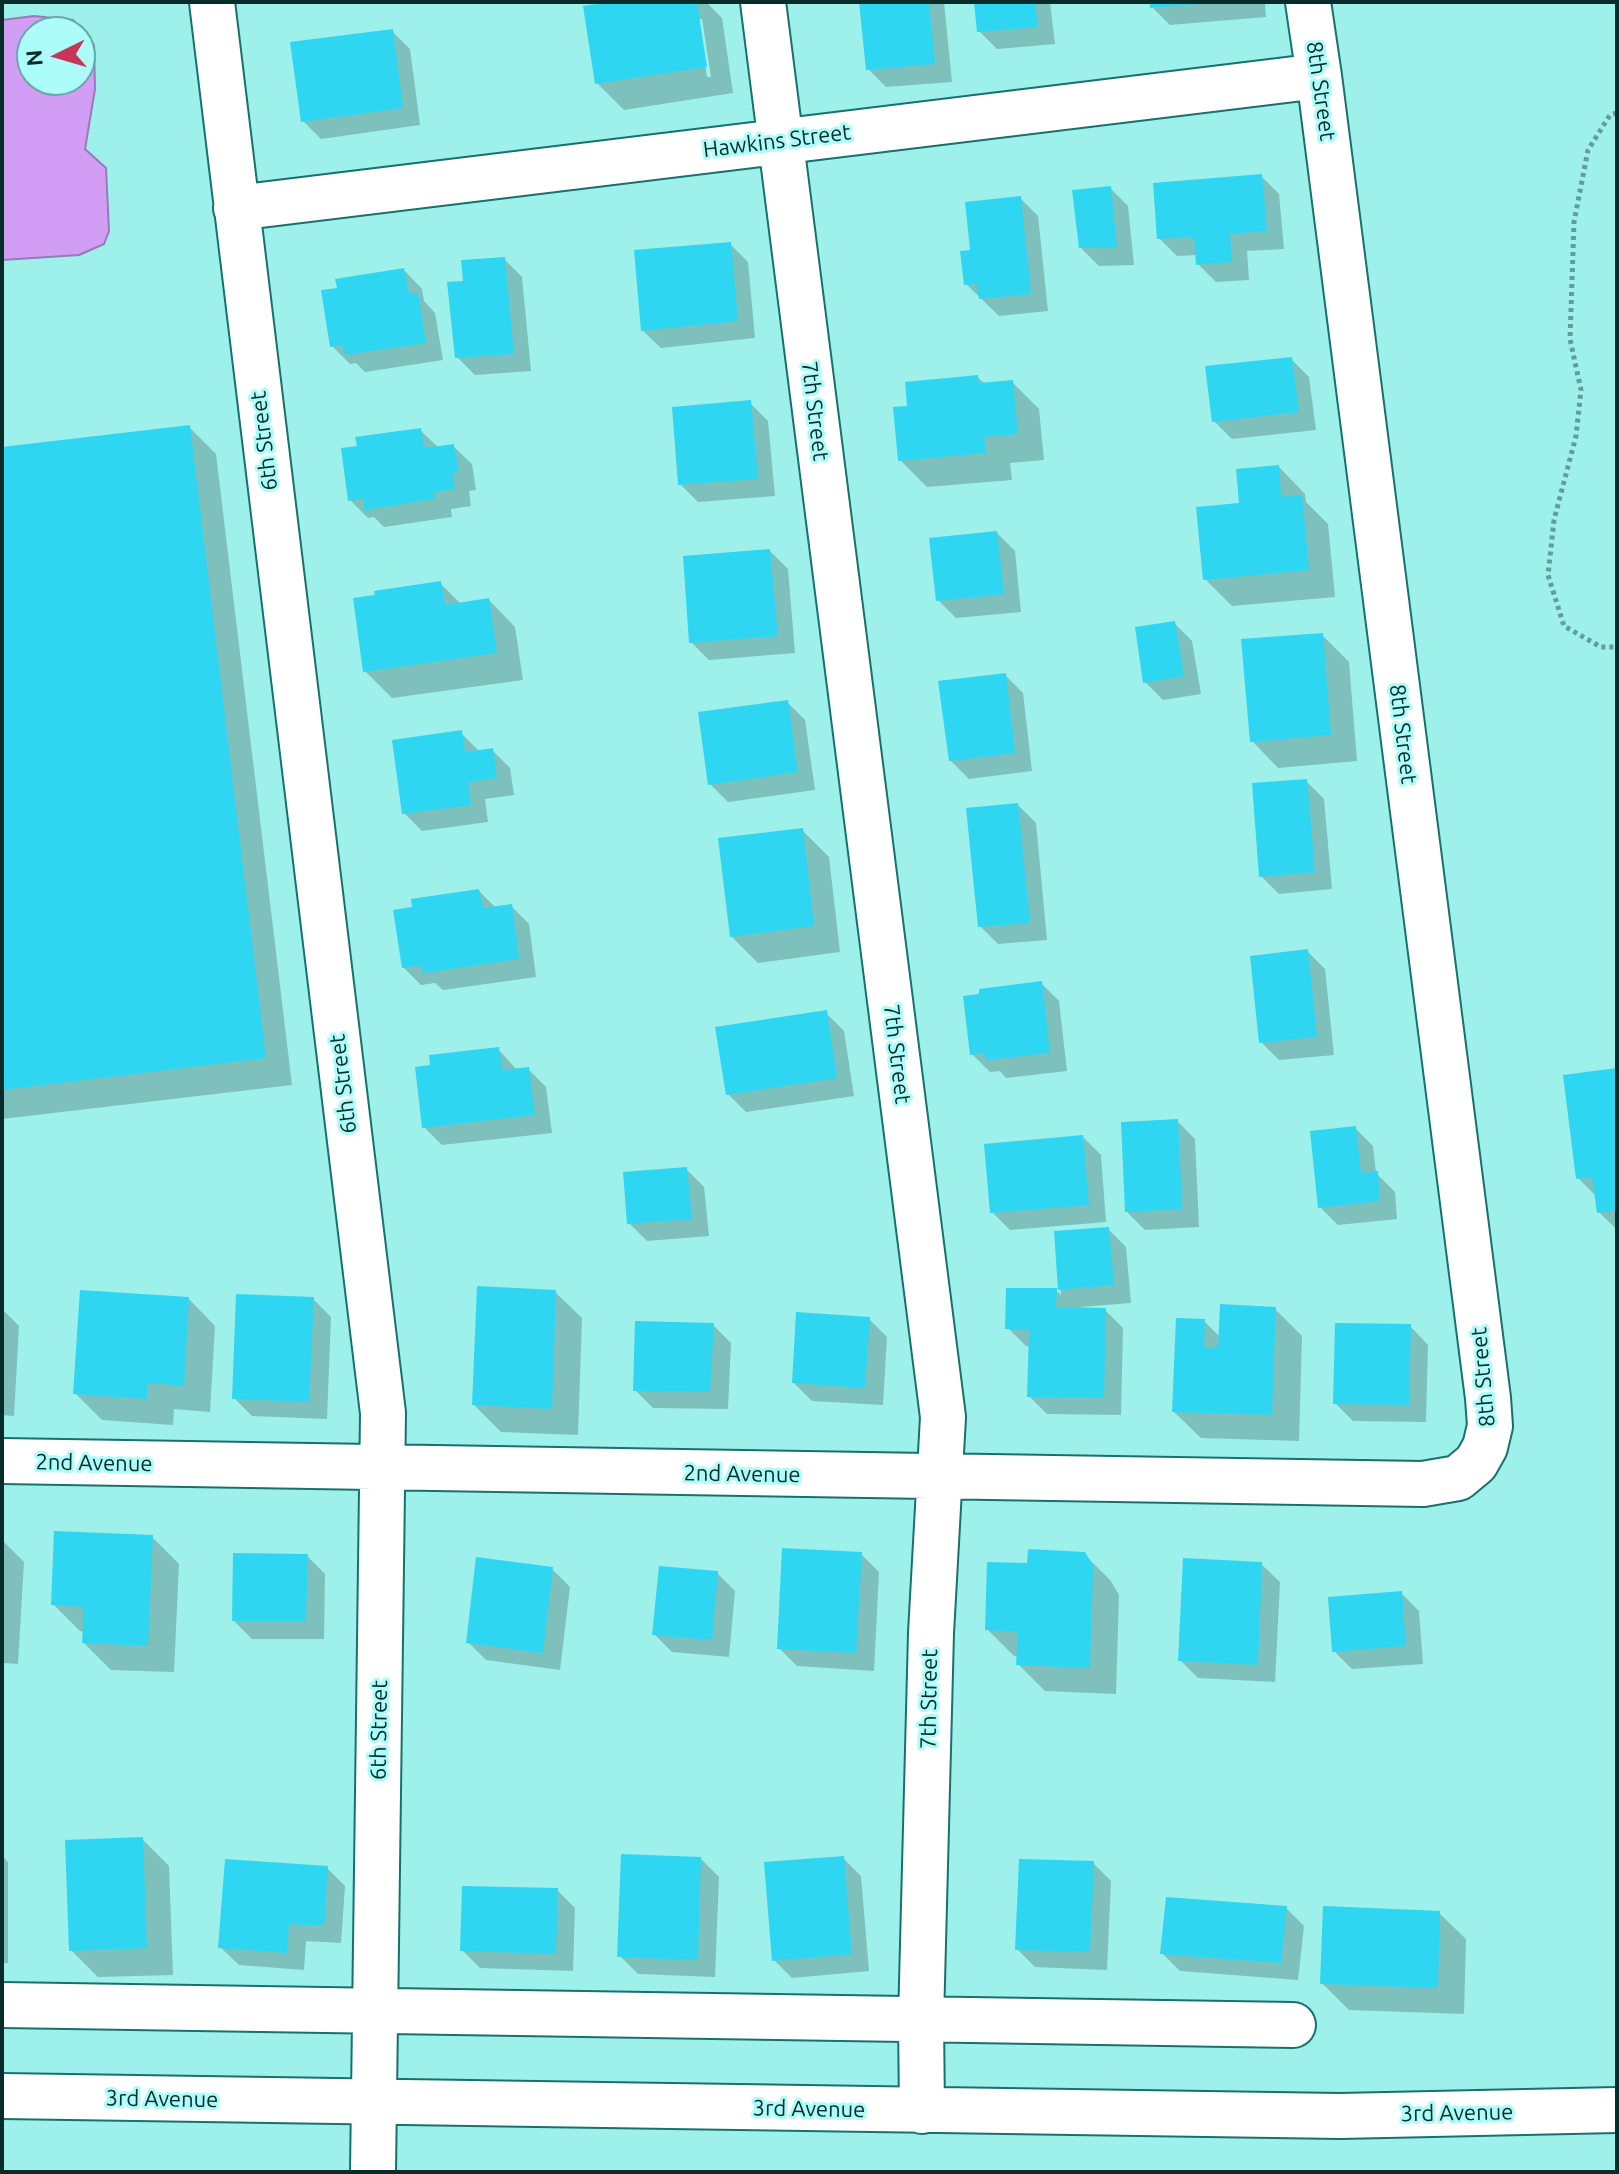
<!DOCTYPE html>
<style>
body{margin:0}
#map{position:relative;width:1619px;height:2174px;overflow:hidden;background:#9ef0eb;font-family:Ubuntu,sans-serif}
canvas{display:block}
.frame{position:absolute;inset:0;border:4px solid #082c2a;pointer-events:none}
.north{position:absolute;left:16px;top:16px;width:80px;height:80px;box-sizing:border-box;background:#acfdf9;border:2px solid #6aa9a6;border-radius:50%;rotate:265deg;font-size:22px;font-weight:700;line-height:32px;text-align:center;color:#082c2a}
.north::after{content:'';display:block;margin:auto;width:28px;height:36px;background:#c53658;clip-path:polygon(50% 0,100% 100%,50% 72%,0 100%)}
</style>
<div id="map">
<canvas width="1619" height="2174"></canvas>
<div class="frame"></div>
<div class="north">N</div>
</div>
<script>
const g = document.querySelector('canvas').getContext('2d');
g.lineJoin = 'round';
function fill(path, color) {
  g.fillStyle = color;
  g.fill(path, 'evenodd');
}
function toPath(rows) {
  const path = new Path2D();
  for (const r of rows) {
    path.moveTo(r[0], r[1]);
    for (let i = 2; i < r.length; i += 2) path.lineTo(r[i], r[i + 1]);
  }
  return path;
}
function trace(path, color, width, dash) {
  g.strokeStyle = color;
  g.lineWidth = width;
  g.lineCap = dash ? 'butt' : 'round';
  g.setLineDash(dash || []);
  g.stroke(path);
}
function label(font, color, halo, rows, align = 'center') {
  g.font = font + ' Ubuntu,sans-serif';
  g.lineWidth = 6;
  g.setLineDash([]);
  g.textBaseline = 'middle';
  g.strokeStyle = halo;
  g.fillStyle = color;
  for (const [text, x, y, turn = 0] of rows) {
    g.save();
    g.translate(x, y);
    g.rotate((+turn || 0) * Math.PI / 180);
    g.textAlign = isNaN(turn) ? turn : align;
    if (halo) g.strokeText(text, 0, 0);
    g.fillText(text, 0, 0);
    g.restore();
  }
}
const water = toPath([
 [34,16,73,20,94,45,95,89,85,149,106,168,109,231,104,244,79,255,2,260,2,20,34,16],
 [32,32,80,32,80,80,32,80,32,32]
]);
const shadow = toPath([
 [624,2,706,2,722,18,733,93,624,110,597,83],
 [698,19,702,19,711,77,707,77],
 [861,2,944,2,952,82,886,87,868,69],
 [976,2,1050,2,1055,44,997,49,979,31],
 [1152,2,1265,2,1266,17,1170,25,1152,7],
 [392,31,410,49,420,125,321,139,303,121],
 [1261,176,1279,194,1284,249,1247,251,1249,280,1216,282,1198,264,1197,255,1177,256,1159,238],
 [1110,188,1128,206,1134,265,1099,266,1081,248],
 [1020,198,1038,216,1048,311,999,316,966,284,972,252],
 [730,244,748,262,755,338,661,348,642,330],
 [504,259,522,277,531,371,475,375,457,357,465,283],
 [404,270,422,289,424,301,435,313,443,360,365,372,356,363,350,364,332,346],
 [1291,359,1309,377,1316,430,1232,439,1214,421],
 [977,377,985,384,1012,382,1039,409,1044,460,1010,463,1012,480,927,487,900,460,909,408],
 [750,403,768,421,775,496,698,502,680,484],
 [189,427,216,454,292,1085,2,1119,2,449],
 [420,430,439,448,453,446,472,464,476,490,469,491,471,506,451,509,452,517,384,527,374,517,368,518,350,500,359,447],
 [1279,467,1305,494,1306,502,1328,524,1335,597,1232,606,1205,579,1242,505],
 [997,533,1015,551,1021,612,956,618,938,600],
 [770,551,788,569,795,653,709,660,691,642],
 [440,583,461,604,489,600,515,627,523,680,392,698,365,671],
 [1174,623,1192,641,1201,694,1163,700,1145,682],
 [1322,635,1349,662,1357,761,1278,768,1252,741],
 [1005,675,1023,693,1032,771,969,779,950,760],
 [787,702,805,720,815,790,728,802,710,784],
 [461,733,480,752,492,750,510,768,514,795,485,799,488,822,422,831,404,813],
 [1306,781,1324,799,1332,889,1279,894,1261,876],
 [1018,805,1036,823,1047,940,998,944,980,926],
 [802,830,829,857,840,952,758,963,731,936],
 [479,891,496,908,511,906,529,924,536,977,443,990,435,983,421,985,403,967],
 [1307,951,1325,969,1334,1055,1279,1060,1261,1042],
 [1041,983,1059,1001,1067,1071,1006,1078,1000,1071,990,1072,972,1054],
 [826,1013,844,1031,854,1096,746,1112,728,1094],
 [498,1049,517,1070,528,1069,546,1087,552,1133,442,1145,424,1127],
 [1617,1070,1617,1230,1599,1212,1597,1197,1578,1178],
 [1177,1121,1195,1139,1199,1227,1145,1230,1127,1212],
 [1355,1128,1373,1146,1376,1173,1395,1192,1397,1219,1338,1225,1320,1207],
 [1083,1137,1101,1155,1106,1222,1010,1230,992,1212],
 [686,1169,704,1187,709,1236,647,1241,629,1223],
 [1108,1229,1126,1247,1131,1303,1081,1307,1081,1310,1105,1310,1123,1328,1121,1415,1047,1414,1029,1396,1031,1347,1026,1346,1008,1328,1056,1290,1061,1295,1056,1233],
 [555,1292,582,1318,578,1435,501,1432,474,1405],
 [189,1299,215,1326,210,1412,174,1409,173,1425,102,1420,75,1393],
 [313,1299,331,1317,327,1419,252,1416,234,1398],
 [2,1309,19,1326,14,1416,2,1415],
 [1275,1309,1302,1336,1299,1441,1201,1438,1174,1412,1204,1321,1220,1337],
 [869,1319,887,1337,883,1405,812,1401,794,1383],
 [713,1325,731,1343,728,1409,653,1408,635,1390],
 [1410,1326,1428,1345,1426,1422,1353,1421,1335,1403],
 [152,1537,179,1564,174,1672,111,1670,84,1643,85,1632,80,1631,53,1604],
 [2,1540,24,1562,18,1664,2,1663],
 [861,1554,879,1572,874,1671,797,1666,779,1648],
 [1084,1554,1111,1581,1119,1595,1116,1694,1045,1691,1018,1664,1018,1657,1014,1656,987,1629,1028,1565],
 [307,1556,325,1574,324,1639,252,1639,234,1621],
 [1261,1564,1280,1582,1275,1682,1198,1678,1180,1660],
 [552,1569,570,1587,560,1670,486,1660,468,1642],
 [717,1573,735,1591,729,1657,672,1652,654,1634],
 [1401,1593,1419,1611,1423,1664,1352,1669,1334,1651],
 [142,1839,169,1866,173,1975,98,1977,71,1950],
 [2,1855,8,1862,8,1963,2,1963],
 [843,1858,861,1876,869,1971,792,1978,774,1960],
 [701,1859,719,1877,715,1977,638,1974,620,1956],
 [1093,1863,1111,1881,1107,1970,1035,1967,1017,1949],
 [327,1868,345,1886,341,1943,306,1941,304,1970,239,1965,220,1947],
 [557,1890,575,1908,573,1971,480,1968,462,1950],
 [1286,1908,1304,1926,1298,1980,1180,1971,1162,1953],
 [1439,1913,1466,1939,1464,2014,1349,2010,1322,1983]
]);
const building = toPath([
 [610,2,697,2,707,67,595,84,583,6],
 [859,2,929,2,935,64,866,70],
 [974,2,1035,2,1038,27,977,32],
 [1150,2,1197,2,1197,4,1150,8],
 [393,29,403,108,301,122,290,42],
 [1262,174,1267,231,1230,234,1232,262,1196,265,1194,237,1157,239,1153,183],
 [1111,186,1117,248,1079,248,1072,190],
 [1021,196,1031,294,979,299,977,284,964,285,960,251,970,250,965,202],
 [731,242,738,321,641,331,634,250],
 [505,257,514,354,455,358,447,282,463,281,461,260],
 [404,268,409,294,418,293,426,343,345,355,343,345,330,347,321,290,337,288,335,279],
 [1292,357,1299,412,1212,422,1205,366],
 [978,375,979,383,1013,380,1018,434,984,437,986,453,898,461,893,407,907,406,905,382],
 [751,400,758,479,678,485,672,407],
 [190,425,266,1058,2,1090,2,447],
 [421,428,424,448,454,444,459,472,452,473,455,489,434,492,435,499,364,510,363,498,348,501,341,448,357,446,355,437],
 [1279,465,1281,497,1302,495,1309,570,1203,580,1196,507,1239,503,1236,469],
 [997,531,1004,594,936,601,929,538],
 [770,549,778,636,689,643,683,556],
 [441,581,445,605,489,598,497,653,363,672,353,598,375,595,374,591],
 [1175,621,1184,676,1143,683,1135,627],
 [1323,633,1331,735,1250,742,1241,639],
 [1006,673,1015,753,949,761,938,681],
 [788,700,798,772,708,785,698,712],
 [462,730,465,752,493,748,497,778,468,782,471,805,402,814,392,740],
 [1307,779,1315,872,1259,877,1252,783],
 [1018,803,1030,923,978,927,966,808],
 [803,828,814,926,730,937,718,838],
 [479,889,483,908,512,904,519,959,423,973,421,965,402,968,393,910,412,907,411,899],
 [1308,949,1317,1037,1259,1043,1250,956],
 [1042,981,1050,1053,986,1060,986,1053,970,1055,963,996,979,994,979,989],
 [827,1010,837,1078,726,1095,715,1027],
 [499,1047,502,1070,529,1067,535,1115,422,1128,415,1067,430,1065,429,1055],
 [1617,1068,1617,1210,1597,1213,1592,1177,1576,1179,1563,1075],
 [1178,1119,1182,1209,1125,1212,1121,1122],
 [1356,1126,1361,1173,1378,1171,1380,1201,1318,1208,1310,1131],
 [1083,1135,1089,1205,990,1213,984,1144],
 [687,1167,692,1219,627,1224,623,1172],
 [1109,1227,1114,1285,1058,1290,1054,1231],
 [477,1286,556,1290,552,1409,472,1405],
 [1006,1288,1057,1288,1056,1307,1106,1308,1104,1398,1027,1397,1029,1330,1005,1329],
 [80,1290,189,1297,184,1386,147,1383,147,1399,73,1394],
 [236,1294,314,1297,309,1402,232,1399],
 [1220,1304,1276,1307,1272,1415,1172,1412,1176,1318,1205,1319,1204,1347,1218,1347],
 [796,1312,870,1317,865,1388,792,1383],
 [635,1321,714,1323,710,1392,633,1391],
 [1335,1323,1411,1324,1409,1405,1333,1404],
 [54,1531,153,1535,148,1646,82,1643,84,1607,51,1605],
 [782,1548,862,1552,856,1653,777,1649],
 [1028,1549,1085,1552,1093,1566,1090,1668,1016,1665,1018,1632,985,1630,987,1562,1027,1563],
 [233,1553,308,1554,306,1621,232,1621],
 [476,1557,553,1567,543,1653,466,1643],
 [1183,1558,1262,1562,1258,1665,1178,1661],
 [659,1566,718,1571,712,1640,652,1635],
 [1402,1591,1406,1646,1332,1652,1328,1597],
 [143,1837,147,1948,69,1951,65,1840],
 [621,1854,701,1857,698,1960,617,1957],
 [844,1856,852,1954,772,1961,764,1862],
 [225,1859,328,1866,324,1926,289,1924,287,1953,218,1948],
 [1019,1859,1094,1861,1090,1952,1015,1950],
 [462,1886,558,1888,556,1954,460,1951],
 [1166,1897,1287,1906,1281,1963,1160,1954],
 [1323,1906,1440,1911,1438,1988,1320,1984]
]);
const path = toPath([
 [1617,113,1610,115,1588,150,1574,222,1570,339,1581,390,1576,436,1554,520,1548,575,1564,626,1601,647,1617,647]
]);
const minor = toPath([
 [212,2,383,1413,373,2172],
 [763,2,943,1417,931,1633,921,2021,922,2111],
 [236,208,1319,76],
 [2,1461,1423,1484,1458,1478,1476,1463,1485,1447,1490,1426,1488,1398,1319,76,1308,2],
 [2,2005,1293,2025],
 [2,2096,1340,2116,1617,2110]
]);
const streetNames = [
 ["8th Street",1321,91,82],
 ["Hawkins Street",777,141,-7],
 ["7th Street",815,411,83],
 ["6th Street",264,441,-97],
 ["8th Street",1403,734,83],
 ["7th Street",897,1054,83],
 ["6th Street",343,1084,-97],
 ["8th Street",1483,1377,-95],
 ["2nd Avenue",94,1463,1],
 ["2nd Avenue",742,1474,1],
 ["7th Street",929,1699,-89],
 ["6th Street",379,1730,-89],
 ["3rd Avenue",162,2099,1],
 ["3rd Avenue",809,2109,1],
 ["3rd Avenue",1457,2113,-1]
];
fill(water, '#d29df4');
trace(water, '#957bb7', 2);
fill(shadow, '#0003');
fill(building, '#2fd6f1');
trace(minor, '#17716e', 48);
trace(path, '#5f9e9a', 5, [4, 4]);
trace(minor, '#fff', 44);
label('22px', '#082c2a', '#acfdf9', streetNames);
</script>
